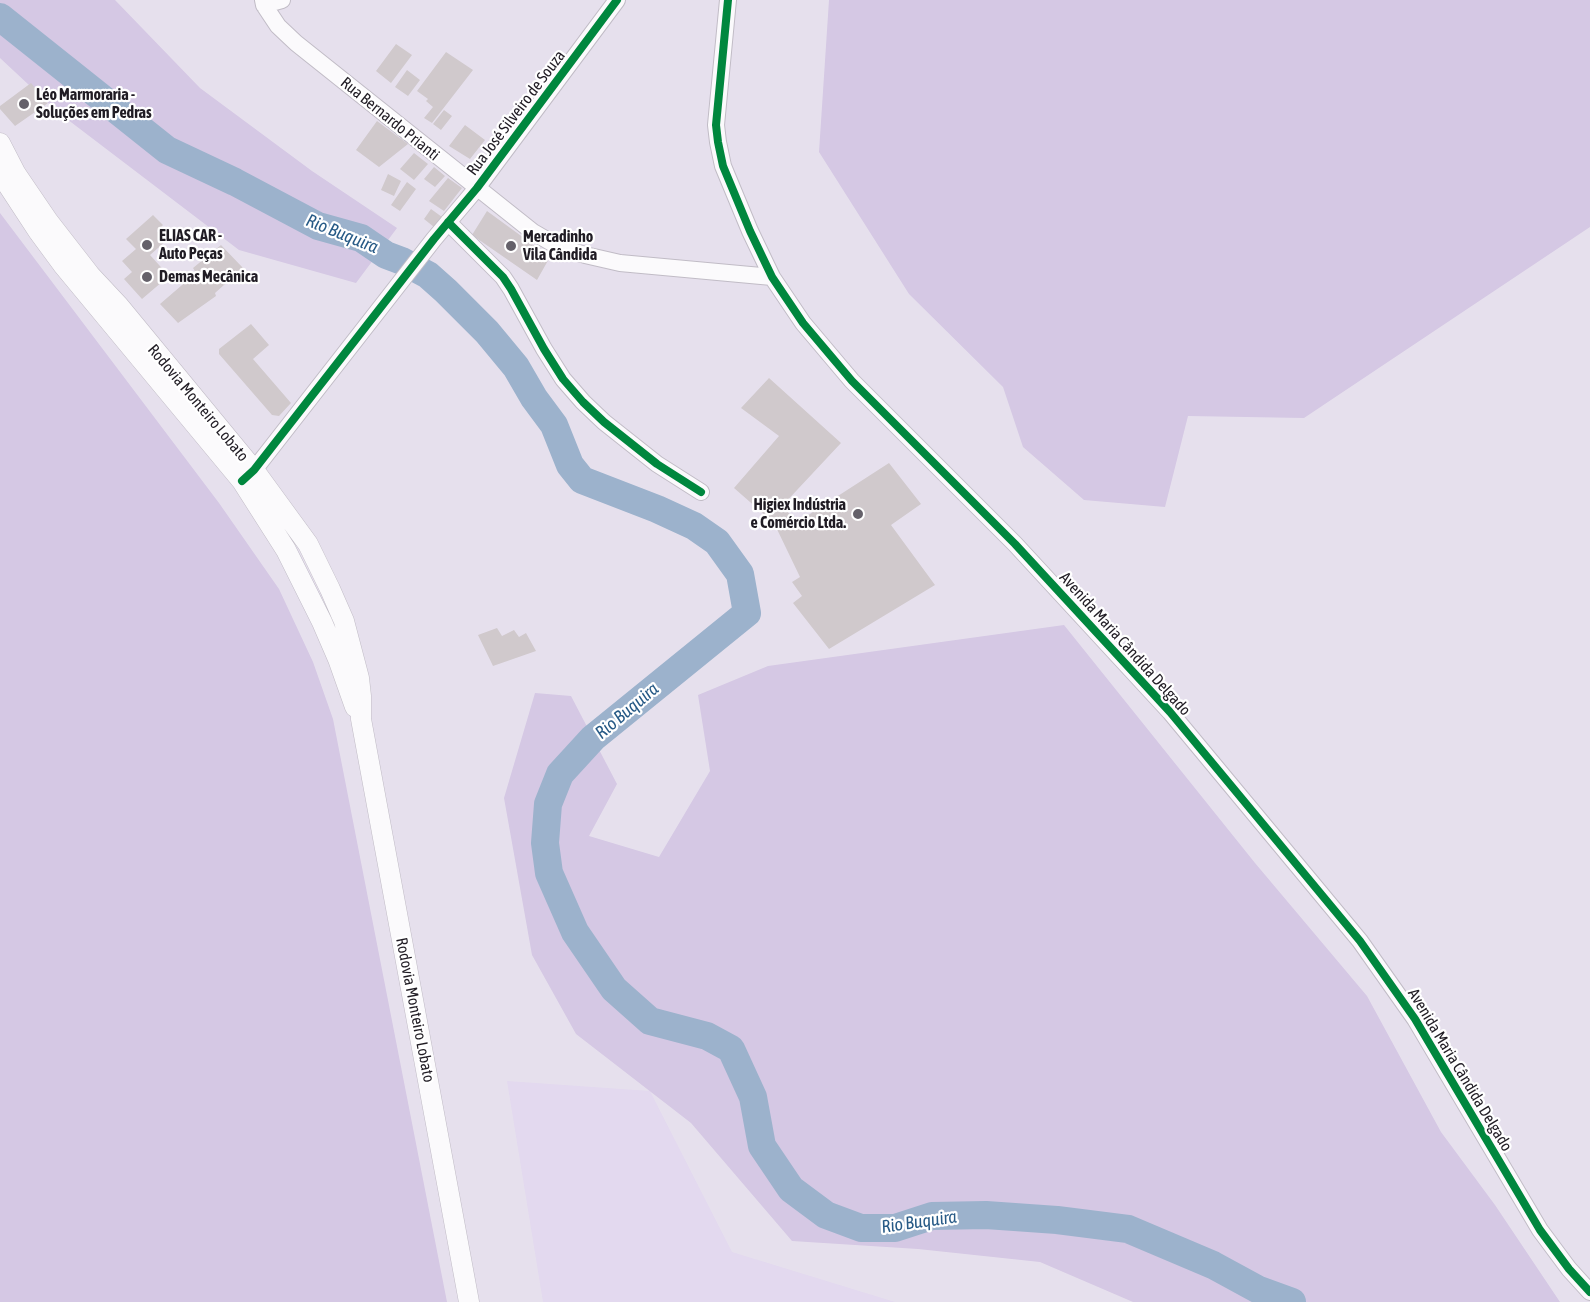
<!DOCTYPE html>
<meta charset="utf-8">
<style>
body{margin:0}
canvas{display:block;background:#e6e0ed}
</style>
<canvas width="1590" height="1302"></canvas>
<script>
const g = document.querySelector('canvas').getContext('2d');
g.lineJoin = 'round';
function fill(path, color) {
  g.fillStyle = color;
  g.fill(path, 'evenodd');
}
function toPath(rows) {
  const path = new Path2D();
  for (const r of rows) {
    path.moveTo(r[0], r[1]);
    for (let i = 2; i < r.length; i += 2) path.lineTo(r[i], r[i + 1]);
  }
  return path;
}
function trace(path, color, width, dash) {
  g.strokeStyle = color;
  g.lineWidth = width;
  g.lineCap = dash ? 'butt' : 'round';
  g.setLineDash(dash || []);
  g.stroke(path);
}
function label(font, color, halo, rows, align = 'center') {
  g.font = font + ' "Asap Condensed",sans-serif';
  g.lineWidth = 4.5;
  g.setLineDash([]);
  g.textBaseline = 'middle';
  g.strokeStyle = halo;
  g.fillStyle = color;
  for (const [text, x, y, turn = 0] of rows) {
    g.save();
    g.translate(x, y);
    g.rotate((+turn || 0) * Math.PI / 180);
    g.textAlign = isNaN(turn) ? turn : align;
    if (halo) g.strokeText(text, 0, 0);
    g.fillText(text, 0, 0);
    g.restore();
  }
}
const built = toPath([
 [507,1081,650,1091,732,1252,895,1302,543,1302]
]);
const green = toPath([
 [0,0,115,0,200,88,312,171,397,228,356,283,239,250,59,113,0,58],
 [829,0,1590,0,1590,227,1304,418,1188,416,1165,507,1084,500,1023,447,1003,387,909,294,819,152],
 [0,213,219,503,279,589,313,662,333,719,447,1302,0,1302],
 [1064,625,1255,863,1367,996,1441,1132,1495,1205,1560,1302,1133,1302,1040,1262,918,1249,792,1241,691,1123,576,1034,532,955,504,798,535,693,571,696,617,784,589,836,659,857,710,771,698,695,768,666]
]);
const river = toPath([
 [0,17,167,150,235,182,318,226,361,238,386,255,402,261,428,275,446,291,487,332,516,367,534,398,554,425,570,465,582,480,657,509,694,526,717,542,740,574,747,613,593,738,560,774,548,804,545,843,549,873,575,932,614,989,650,1021,707,1036,731,1049,753,1097,762,1146,791,1189,826,1215,861,1228,895,1228,932,1216,986,1215,1057,1220,1128,1229,1213,1265,1259,1290,1292,1302]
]);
const building = toPath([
 [396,44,412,55,391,83,376,71],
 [446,52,473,70,432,123,424,118,433,107,426,101,428,99,417,91],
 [407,70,420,80,408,96,395,87],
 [31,83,48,103,15,126,0,109,0,106],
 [444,110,452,116,441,130,433,124],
 [377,121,408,144,379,167,356,150],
 [465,125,485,140,470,159,449,146],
 [414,153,428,164,414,180,400,169],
 [434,167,445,176,435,187,424,179],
 [388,174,401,181,394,196,381,190],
 [448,178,462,188,444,211,429,201],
 [407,182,416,189,400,211,391,205],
 [431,209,442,217,434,227,424,219],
 [487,211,550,257,537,280,472,235],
 [153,215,163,225,157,231,166,241,150,255,169,276,142,299,124,279,132,272,122,261,136,249,126,239],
 [221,245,243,268,215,293,216,296,178,323,160,304,196,273,193,268],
 [251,324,269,345,253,359,291,403,279,416,272,415,219,354,219,349],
 [769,378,841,443,783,505,796,523,889,463,921,504,891,525,935,585,829,649,793,603,802,596,792,582,800,577,774,523,734,488,779,436,741,408],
 [497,628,502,636,514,630,519,637,526,633,536,651,493,666,478,635]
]);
const minor = toPath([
 [263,0,264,5,278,26,296,43,533,232,559,247,585,255,620,263,772,277],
 [728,0,716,125,718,142,723,166,750,231,772,277,803,323,852,381,1015,544,1170,712,1360,941,1415,1019,1540,1230,1569,1269,1590,1292],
 [264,5,282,0],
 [448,222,503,277,511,289,544,349,563,379,583,402,604,422,657,464,701,492],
 [245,478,254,470,434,239,477,188,617,0]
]);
const major = toPath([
 [0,143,16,174,48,221,90,275,119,306,254,470,308,544,330,589,344,621,359,678,361,696,361,719,469,1302],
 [0,173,38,231,63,265,242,481,286,550,322,622,338,659,355,707]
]);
const cycleway = toPath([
 [728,0,716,125,718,142,723,166,750,231,772,277,803,323,852,381,1015,544,1170,712,1360,941,1415,1019,1540,1230,1569,1269,1590,1292],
 [448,222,503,277,511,289,544,349,563,379,583,402,604,422,657,464,701,492],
 [242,481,254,470,434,239,477,188,617,0]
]);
const markers = [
 [24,104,6,"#65616a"],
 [147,245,6,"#65616a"],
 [511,246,6,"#65616a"],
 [147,277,6,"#65616a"],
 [858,514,6,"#65616a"]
];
const poiNames = [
 ["Léo Marmoraria -",36,95],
 ["Soluções em Pedras",36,113],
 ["ELIAS CAR -",159,236],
 ["Auto Peças",159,254],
 ["Mercadinho",523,237],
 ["Vila Cândida",523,255],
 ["Demas Mecânica",159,277],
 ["Higiex Indústria",846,505,"right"],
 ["e Comércio Ltda.",846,523,"right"]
];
const streetNames = [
 ["Rua José Silveiro de Souza",516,113,-53],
 ["Rua Bernardo Prianti",390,119,39],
 ["Rodovia Monteiro Lobato",198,403,50],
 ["Avenida Maria Cândida Delgado",1125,644,48],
 ["Rodovia Monteiro Lobato",415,1010,79],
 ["Avenida Maria Cândida Delgado",1460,1070,59]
];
const waterNames = [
 ["Rio Buquira",342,234,22],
 ["Rio Buquira",627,711,-40],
 ["Rio Buquira",919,1222,-8]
];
fill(built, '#e3d9ef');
fill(green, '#d5c8e4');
trace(river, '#9cb2cc', 28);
fill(building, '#d0c9cc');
trace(minor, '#c1bcc6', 18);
trace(major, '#c1bcc6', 21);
trace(minor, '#fbfafc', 16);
trace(major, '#fbfafc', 20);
trace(cycleway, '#00873e', 8);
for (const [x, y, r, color] of markers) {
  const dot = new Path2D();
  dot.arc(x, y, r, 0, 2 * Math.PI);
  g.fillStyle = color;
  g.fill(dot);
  trace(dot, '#fff', 2);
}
label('bold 16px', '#201c24', '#fff', poiNames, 'left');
label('16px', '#201c24', '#fff', streetNames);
label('italic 18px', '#275a86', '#fff', waterNames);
</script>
